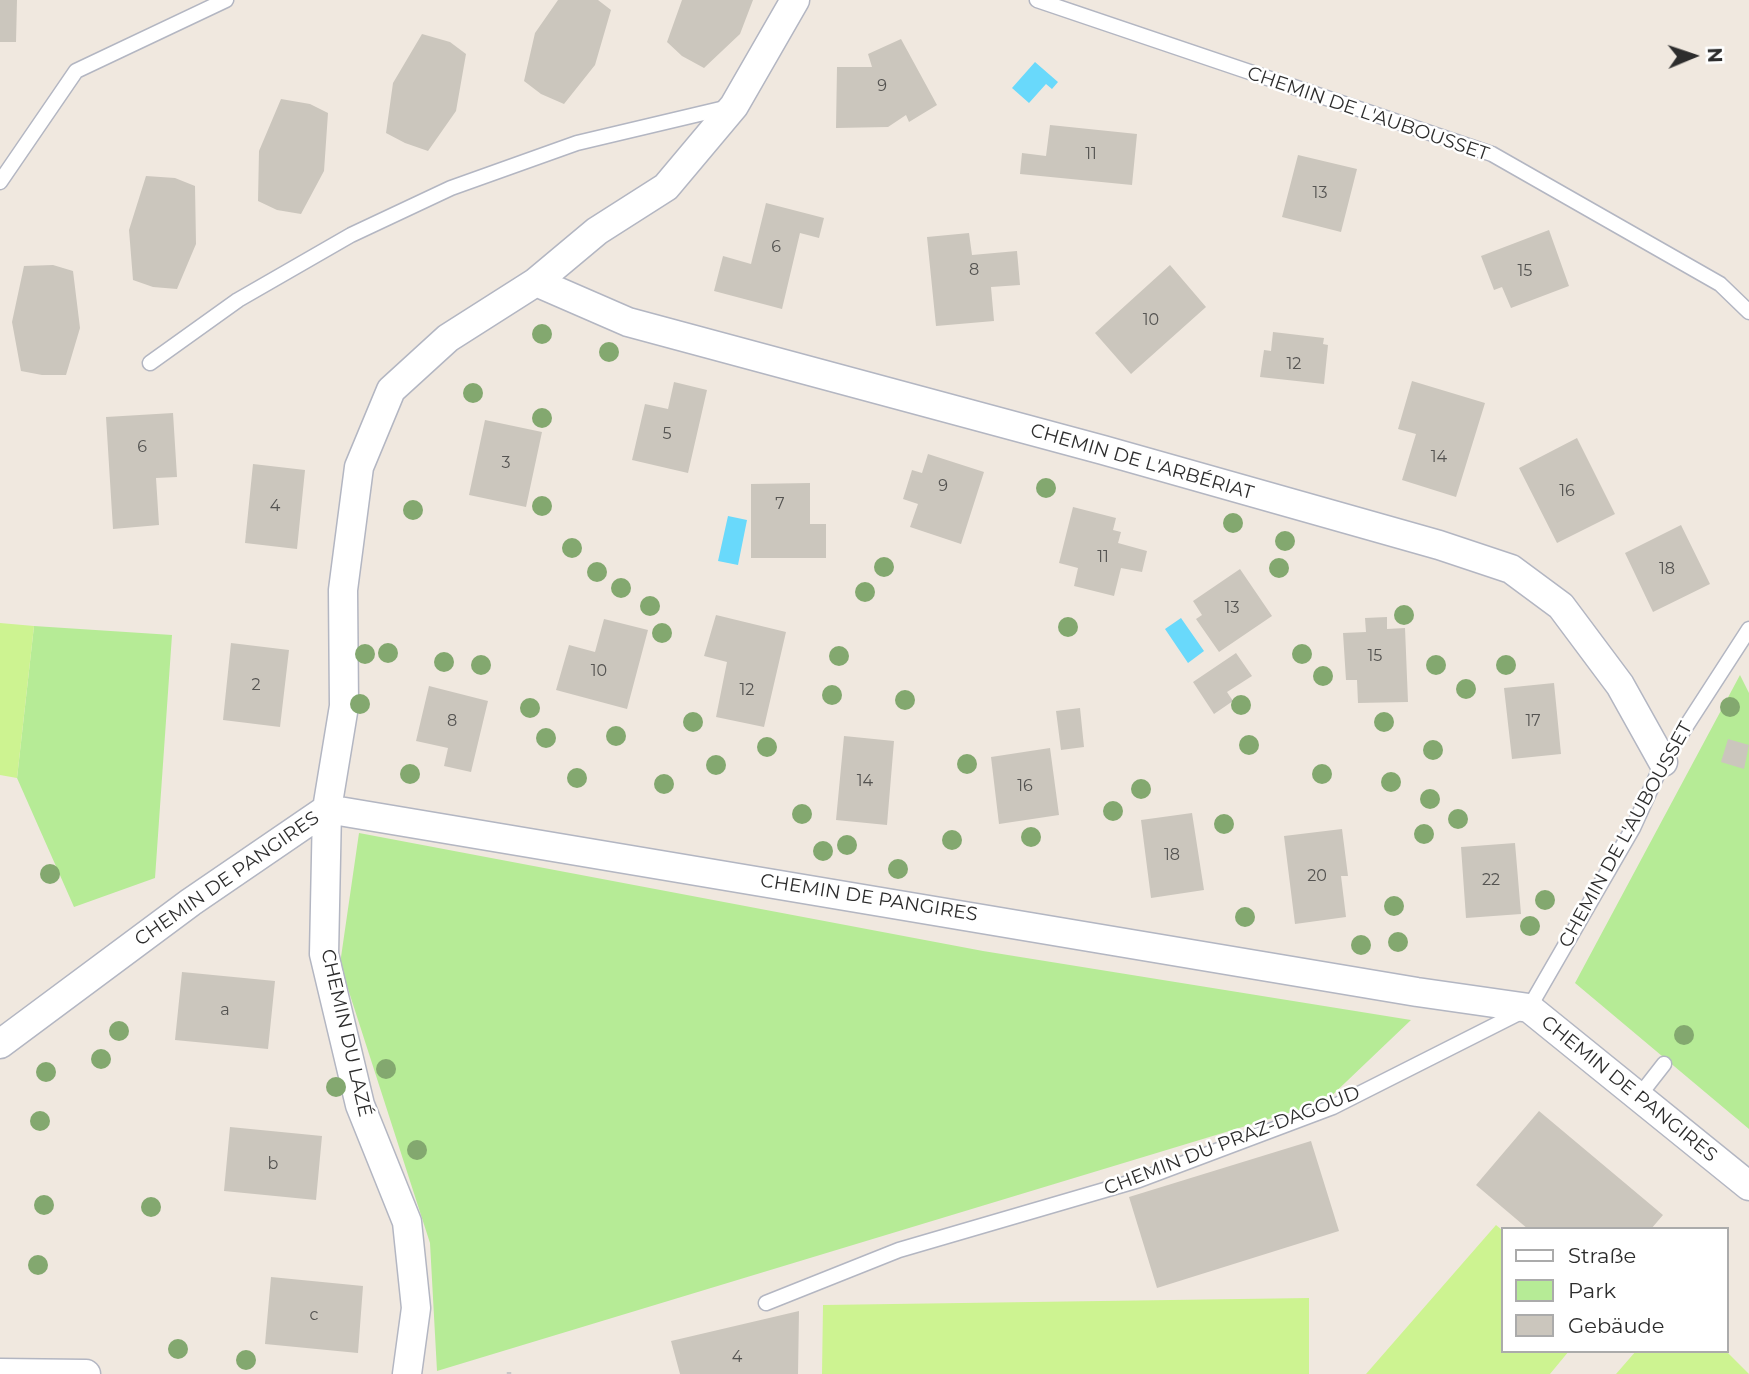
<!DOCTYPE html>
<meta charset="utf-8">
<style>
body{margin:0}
#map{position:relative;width:1749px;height:1374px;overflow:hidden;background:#f0e8df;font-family:Montserrat,sans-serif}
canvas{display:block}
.legend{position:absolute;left:1501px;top:1227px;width:228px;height:126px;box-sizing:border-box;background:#fff;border:2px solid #ababab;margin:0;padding:9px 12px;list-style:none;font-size:21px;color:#2d2d2d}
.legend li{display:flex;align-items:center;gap:14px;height:35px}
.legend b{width:35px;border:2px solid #ababab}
.north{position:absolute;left:1658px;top:21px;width:70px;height:70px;-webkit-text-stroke:5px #fff;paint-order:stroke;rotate:88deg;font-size:19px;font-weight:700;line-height:28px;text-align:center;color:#2d2d2d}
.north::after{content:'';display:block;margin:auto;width:24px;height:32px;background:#2d2d2d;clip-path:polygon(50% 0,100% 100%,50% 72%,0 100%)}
</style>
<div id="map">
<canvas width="1749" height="1374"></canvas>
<ul class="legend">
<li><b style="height:9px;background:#fff"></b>Straße</li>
<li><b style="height:19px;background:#b6eb96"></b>Park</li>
<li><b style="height:19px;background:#cbc6bd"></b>Gebäude</li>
</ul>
<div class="north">N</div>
</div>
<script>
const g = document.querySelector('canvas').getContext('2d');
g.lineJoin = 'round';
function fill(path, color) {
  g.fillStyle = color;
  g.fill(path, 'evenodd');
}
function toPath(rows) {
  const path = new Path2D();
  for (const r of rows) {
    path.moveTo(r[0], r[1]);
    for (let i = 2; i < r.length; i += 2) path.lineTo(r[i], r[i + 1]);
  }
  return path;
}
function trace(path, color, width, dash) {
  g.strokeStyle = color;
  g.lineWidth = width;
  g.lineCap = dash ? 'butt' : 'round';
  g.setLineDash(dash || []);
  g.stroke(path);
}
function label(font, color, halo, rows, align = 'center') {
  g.font = font + ' Montserrat,sans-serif';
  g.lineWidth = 5;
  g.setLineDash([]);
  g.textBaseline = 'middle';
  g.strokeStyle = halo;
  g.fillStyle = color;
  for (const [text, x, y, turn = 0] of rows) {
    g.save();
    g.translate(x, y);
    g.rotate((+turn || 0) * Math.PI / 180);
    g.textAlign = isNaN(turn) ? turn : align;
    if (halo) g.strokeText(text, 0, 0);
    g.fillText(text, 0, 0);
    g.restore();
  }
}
const green = toPath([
 [34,626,172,635,155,878,74,907,17,778],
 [1740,675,1749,693,1749,1129,1575,983],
 [359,833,983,951,1411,1020,1325,1102,437,1371,430,1243,340,964]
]);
const pitch = toPath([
 [0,623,34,626,17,778,0,775],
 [1496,1225,1502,1230,1502,1351,1569,1351,1550,1374,1366,1374],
 [1309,1298,1309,1374,822,1374,823,1305],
 [1636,1351,1726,1351,1749,1374,1616,1374]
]);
const water = toPath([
 [1035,62,1058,82,1052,89,1046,84,1029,103,1012,88],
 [728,516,747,520,738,565,718,561],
 [1181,618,1204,651,1188,663,1165,629]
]);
const building = toPath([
 [0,0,17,0,16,42,0,42],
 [558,0,598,0,611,10,595,65,564,104,541,94,524,81,535,33],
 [682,0,753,0,740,34,704,68,682,56,667,42],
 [422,34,450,42,466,54,456,111,428,151,405,143,386,133,393,83],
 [901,39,937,105,909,122,906,115,888,127,836,128,837,67,872,67,868,54],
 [281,99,310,104,328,113,324,171,301,214,277,210,258,201,259,151],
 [1050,125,1137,134,1132,185,1020,174,1022,153,1046,156],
 [1298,155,1357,169,1341,232,1282,217],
 [146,176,175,178,195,186,196,244,177,289,153,287,133,280,129,230],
 [766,203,824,218,819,238,800,233,782,309,714,291,723,256,751,264],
 [1549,230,1569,286,1511,308,1502,287,1494,290,1481,256],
 [969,233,972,255,1017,251,1020,285,991,287,994,321,936,326,927,237],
 [53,265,73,271,80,328,66,375,42,375,21,371,12,322,24,266],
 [1170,265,1206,307,1131,374,1095,333],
 [1273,332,1324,338,1323,344,1328,345,1324,384,1260,377,1264,350,1271,351],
 [1412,381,1485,403,1456,497,1402,480,1416,434,1398,429],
 [674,382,707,390,688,473,632,460,645,404,668,409],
 [173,413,177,477,156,478,159,525,113,529,106,417],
 [485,420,542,432,526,507,469,495],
 [1577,438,1615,514,1557,543,1519,468],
 [928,454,984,472,961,544,910,527,918,504,903,499,912,470,922,473],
 [253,464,305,470,297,549,245,543],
 [810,483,810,524,826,524,826,558,751,558,751,484],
 [1073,507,1116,518,1113,530,1121,532,1118,543,1147,551,1142,572,1121,568,1114,596,1074,586,1078,568,1059,563],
 [1681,525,1710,584,1653,612,1625,553],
 [1240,569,1272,616,1219,652,1196,619,1202,615,1193,601],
 [716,615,786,632,764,727,716,717,727,662,704,656],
 [1387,617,1387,629,1405,628,1408,702,1358,703,1357,680,1346,680,1343,633,1366,632,1365,618],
 [604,619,648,630,627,709,556,690,569,645,595,652],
 [231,643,289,650,280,727,223,720],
 [1236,653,1252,676,1227,692,1233,701,1214,714,1193,682],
 [1554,683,1561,754,1512,759,1504,688],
 [429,686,488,701,471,772,444,766,448,748,416,741],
 [1080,708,1084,747,1061,750,1056,711],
 [844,736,894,741,887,825,836,820],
 [1728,739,1749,745,1744,769,1721,762],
 [1050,748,1059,815,999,824,991,757],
 [1192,813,1204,890,1151,898,1141,820],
 [1342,829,1348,876,1341,876,1346,917,1295,924,1284,836],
 [1515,843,1521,914,1466,918,1461,847],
 [182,972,275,981,268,1049,175,1040],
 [1539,1111,1663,1215,1651,1229,1528,1229,1476,1185],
 [230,1127,322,1136,316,1200,224,1191],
 [1311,1141,1339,1231,1157,1288,1129,1197],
 [271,1277,363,1286,358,1353,265,1344],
 [799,1311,798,1374,680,1374,671,1341]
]);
const path = toPath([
 [509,1372,509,1374]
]);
const service = toPath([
 [1037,0,1492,154,1720,284,1749,312],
 [0,182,76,71,226,0],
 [150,363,238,300,351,235,451,188,577,143,729,107],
 [1639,1096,1664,1064],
 [766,1303,899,1250,1139,1180,1333,1107,1529,1008,1633,828,1663,762,1749,629]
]);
const minor = toPath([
 [536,282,628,322,1103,450,1439,545,1511,569,1561,606,1620,685,1663,762],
 [0,1044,191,902,327,809,1417,992,1529,1008,1749,1186],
 [0,1373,86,1374],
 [407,1374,416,1308,407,1222,360,1105,324,954,327,809,344,706,343,590,359,467,391,390,448,338,536,282,597,231,666,187,734,106,795,0]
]);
const trees = [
 [542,334],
 [609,352],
 [473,393],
 [542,418],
 [1046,488],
 [542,506],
 [413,510],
 [1233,523],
 [1285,541],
 [572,548],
 [884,567],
 [1279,568],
 [597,572],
 [621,588],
 [865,592],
 [650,606],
 [1404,615],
 [1068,627],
 [662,633],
 [388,653],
 [365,654],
 [1302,654],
 [839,656],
 [444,662],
 [481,665],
 [1436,665],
 [1506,665],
 [1323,676],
 [1466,689],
 [832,695],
 [905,700],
 [360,704],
 [1241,705],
 [1730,707],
 [530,708],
 [693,722],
 [1384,722],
 [616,736],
 [546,738],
 [1249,745],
 [767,747],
 [1433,750],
 [967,764],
 [716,765],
 [410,774],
 [1322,774],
 [577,778],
 [1391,782],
 [664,784],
 [1141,789],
 [1430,799],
 [1113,811],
 [802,814],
 [1458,819],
 [1224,824],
 [1424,834],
 [1031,837],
 [952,840],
 [847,845],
 [823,851],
 [898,869],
 [50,874],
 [1545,900],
 [1394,906],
 [1245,917],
 [1530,926],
 [1398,942],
 [1361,945],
 [119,1031],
 [1684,1035],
 [101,1059],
 [386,1069],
 [46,1072],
 [336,1087],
 [40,1121],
 [417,1150],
 [44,1205],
 [151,1207],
 [38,1265],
 [178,1349],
 [246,1360]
];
const numberNames = [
 ["9",882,86],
 ["11",1091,154],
 ["13",1320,193],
 ["6",776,247],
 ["8",974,270],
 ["15",1525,271],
 ["10",1151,320],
 ["12",1294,364],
 ["5",667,434],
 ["6",142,447],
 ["14",1439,457],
 ["3",506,463],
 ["9",943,486],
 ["16",1567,491],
 ["7",780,504],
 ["4",275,506],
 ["11",1103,557],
 ["18",1667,569],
 ["13",1232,608],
 ["15",1375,656],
 ["10",599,671],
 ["2",256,685],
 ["12",747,690],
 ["8",452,721],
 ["17",1533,721],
 ["14",865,781],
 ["16",1025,786],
 ["18",1172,855],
 ["20",1317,876],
 ["22",1491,880],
 ["a",225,1010],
 ["b",273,1164],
 ["c",314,1315],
 ["4",737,1357]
];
const streetNames = [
 ["CHEMIN DE L'AUBOUSSET",1368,114,19],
 ["CHEMIN DE L'ARBÉRIAT",1142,462,16],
 ["CHEMIN DE L'AUBOUSSET",1626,835,-61],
 ["CHEMIN DE PANGIRES",227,879,-35],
 ["CHEMIN DE PANGIRES",869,898,9],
 ["CHEMIN DU LAZÉ",346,1033,77],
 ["CHEMIN DE PANGIRES",1629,1089,39],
 ["CHEMIN DU PRAZ-DAGOUD",1232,1141,-21]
];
fill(green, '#b6eb96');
fill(pitch, '#cdf391');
fill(water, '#69d9fb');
fill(building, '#cbc6bd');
trace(service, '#b3b6c2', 17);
trace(minor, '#b3b6c2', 31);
trace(path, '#c8c8c8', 4.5, [5, 3.5]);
trace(service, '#fff', 14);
trace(minor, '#fff', 28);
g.fillStyle = '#83a86f';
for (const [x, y] of trees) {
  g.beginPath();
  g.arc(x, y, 10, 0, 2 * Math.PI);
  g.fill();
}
label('16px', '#545351', null, numberNames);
label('19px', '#2d2d2d', '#fff', streetNames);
</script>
